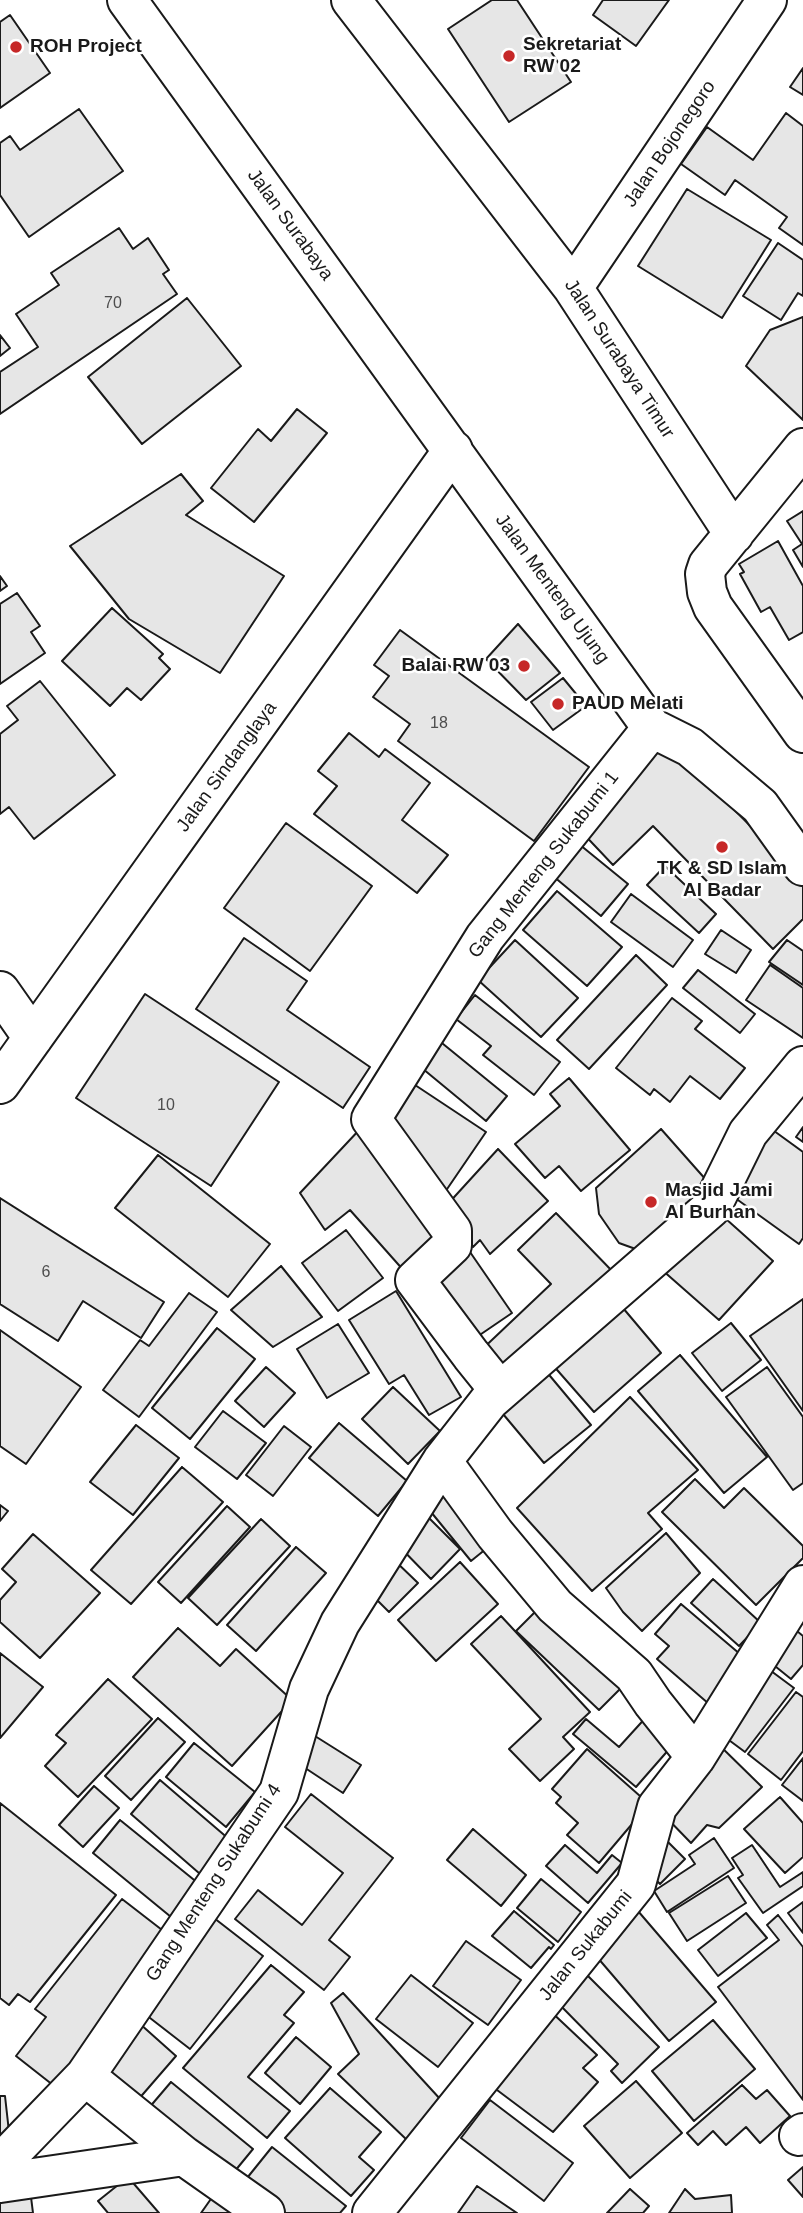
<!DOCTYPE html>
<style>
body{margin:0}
canvas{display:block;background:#fff}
</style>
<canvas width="803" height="2213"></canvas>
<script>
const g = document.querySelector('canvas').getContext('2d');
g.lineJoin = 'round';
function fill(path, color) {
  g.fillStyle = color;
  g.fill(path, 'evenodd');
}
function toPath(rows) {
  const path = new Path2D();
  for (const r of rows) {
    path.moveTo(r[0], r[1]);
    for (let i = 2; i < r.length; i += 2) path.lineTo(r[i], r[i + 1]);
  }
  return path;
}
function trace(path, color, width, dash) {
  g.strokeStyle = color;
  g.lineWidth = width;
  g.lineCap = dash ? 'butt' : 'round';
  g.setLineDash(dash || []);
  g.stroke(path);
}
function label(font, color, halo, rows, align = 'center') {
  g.font = font + ' Helvetica,sans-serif';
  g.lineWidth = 5;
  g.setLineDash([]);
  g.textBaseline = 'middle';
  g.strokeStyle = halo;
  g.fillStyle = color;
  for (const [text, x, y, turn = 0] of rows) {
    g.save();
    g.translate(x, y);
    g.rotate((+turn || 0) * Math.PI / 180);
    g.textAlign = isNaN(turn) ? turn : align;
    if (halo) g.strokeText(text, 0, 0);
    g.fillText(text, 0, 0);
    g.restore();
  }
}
const building = toPath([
 [492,0,517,0,571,82,509,122,448,29,492,0],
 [603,0,669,0,636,46,593,15,603,0],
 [10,15,50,73,0,108,0,22,10,15],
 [803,68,803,95,790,87,803,68],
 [79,109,123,171,29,237,0,195,0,143,10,136,20,150,79,109],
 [786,113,803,126,803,245,779,228,787,217,735,180,725,195,681,164,707,127,753,160,786,113],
 [687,189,771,240,722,318,638,266,687,189],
 [119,228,133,249,148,238,169,270,163,274,177,294,0,414,0,372,38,347,16,314,59,285,51,273,119,228],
 [778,243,803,260,803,296,798,293,781,320,743,296,778,243],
 [187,298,241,366,142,444,88,377,187,298],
 [803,317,803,420,746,366,770,330,803,317],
 [0,335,10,348,0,356,0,335],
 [297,409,327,433,254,522,211,488,258,429,271,441,297,409],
 [181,474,203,501,186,515,284,576,220,673,129,619,70,546,181,474],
 [803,511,803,567,793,550,802,544,787,521,803,511],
 [778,541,803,586,803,632,789,640,770,607,761,612,740,574,744,572,739,564,778,541],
 [0,576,7,586,0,591,0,576],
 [17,593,40,626,31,632,45,653,0,684,0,604,17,593],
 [112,608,163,654,159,658,170,669,141,700,127,688,110,706,62,661,112,608],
 [518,624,560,673,526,700,486,659,518,624],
 [400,630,589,767,534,841,398,741,410,724,373,697,389,676,374,665,400,630],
 [563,678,586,706,553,730,531,702,563,678],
 [40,681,115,775,34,839,9,807,0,814,0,734,18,720,7,706,40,681],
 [349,733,379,757,385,749,430,783,402,820,448,855,417,893,314,814,337,786,318,771,349,733],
 [667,742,803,879,803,919,773,949,653,826,613,865,578,828,667,742],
 [286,823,372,886,310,971,224,908,286,823],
 [574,840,628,884,601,916,547,871,574,840],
 [665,866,716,914,699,933,647,885,665,866],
 [557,891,622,947,587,986,523,930,557,891],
 [631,894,693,940,673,967,611,922,631,894],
 [721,930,751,950,736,973,705,954,721,930],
 [244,938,307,981,287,1010,370,1067,343,1108,196,1009,244,938],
 [515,940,578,998,541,1037,478,980,515,940],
 [787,940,803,951,803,985,769,962,787,940],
 [636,955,667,985,589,1069,557,1040,636,955],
 [770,965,803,988,803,1038,746,1000,770,965],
 [698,970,755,1014,740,1033,683,988,698,970],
 [145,994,279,1082,211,1186,76,1098,145,994],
 [475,995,560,1062,534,1095,483,1055,491,1046,456,1019,475,995],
 [672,998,702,1021,695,1029,745,1068,720,1099,690,1076,670,1102,654,1089,650,1095,616,1068,672,998],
 [437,1039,507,1096,486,1121,417,1064,437,1039],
 [569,1078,630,1150,581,1191,559,1166,545,1178,515,1144,560,1106,550,1094,569,1078],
 [409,1081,486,1132,443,1195,383,1124,409,1081],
 [803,1127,803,1142,796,1137,803,1127],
 [361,1128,450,1240,405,1272,350,1210,325,1230,300,1193,361,1128],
 [770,1128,803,1152,803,1238,799,1244,724,1190,770,1128],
 [661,1129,715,1190,655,1256,619,1243,599,1214,596,1188,661,1129],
 [498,1149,548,1201,490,1254,480,1240,473,1247,451,1224,446,1206,498,1149],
 [158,1155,270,1244,228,1297,115,1208,158,1155],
 [0,1198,164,1302,141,1338,83,1301,58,1341,0,1304,0,1198],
 [716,1210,773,1261,719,1320,661,1269,716,1210],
 [556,1213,614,1273,500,1382,475,1356,551,1284,518,1250,556,1213],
 [346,1230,383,1278,338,1311,302,1263,346,1230],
 [470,1252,512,1313,465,1345,423,1284,470,1252],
 [281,1266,322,1317,273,1347,231,1310,281,1266],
 [396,1291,461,1397,429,1415,404,1375,389,1384,349,1320,396,1291],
 [189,1293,217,1312,139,1417,103,1390,140,1340,149,1346,189,1293],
 [612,1295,661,1353,594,1412,544,1355,612,1295],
 [803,1299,803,1411,750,1336,803,1299],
 [731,1323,761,1360,722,1391,692,1353,731,1323],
 [338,1324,369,1373,327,1398,297,1349,338,1324],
 [217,1328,255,1359,190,1439,152,1408,217,1328],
 [0,1330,81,1387,26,1464,0,1446,0,1330],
 [680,1355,767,1457,724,1493,638,1391,680,1355],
 [540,1364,591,1425,544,1463,493,1402,540,1364],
 [266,1367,295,1393,264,1427,235,1401,266,1367],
 [767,1367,803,1417,803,1483,793,1490,726,1397,767,1367],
 [393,1387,440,1431,408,1464,362,1419,393,1387],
 [630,1397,698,1470,648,1513,662,1529,592,1591,517,1508,630,1397],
 [223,1411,266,1443,237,1479,195,1447,223,1411],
 [339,1423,407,1481,378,1516,309,1458,339,1423],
 [136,1425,179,1458,133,1515,90,1482,136,1425],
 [284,1426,311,1447,273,1496,246,1475,284,1426],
 [182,1467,223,1502,131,1604,91,1570,182,1467],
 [695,1479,724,1508,744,1488,803,1546,803,1558,756,1605,662,1512,695,1479],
 [448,1480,497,1540,471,1561,422,1501,448,1480],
 [0,1505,8,1511,0,1521,0,1505],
 [227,1506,250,1527,181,1603,158,1582,227,1506],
 [422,1511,460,1549,431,1579,393,1540,422,1511],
 [261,1519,290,1546,217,1625,188,1598,261,1519],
 [666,1533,700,1573,642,1631,623,1612,606,1588,666,1533],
 [33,1534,100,1593,40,1658,0,1622,0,1600,16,1582,2,1569,33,1534],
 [296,1547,326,1573,256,1651,227,1625,296,1547],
 [392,1558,418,1583,389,1612,364,1587,392,1558],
 [460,1562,498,1604,436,1661,398,1620,460,1562],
 [713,1579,761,1623,739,1646,691,1603,713,1579],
 [543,1604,625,1684,599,1710,516,1631,543,1604],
 [681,1604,747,1660,709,1704,657,1659,669,1646,655,1634,681,1604],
 [501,1616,590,1712,563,1737,574,1749,540,1781,509,1749,541,1719,471,1644,501,1616],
 [791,1626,803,1636,803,1665,791,1679,765,1658,791,1626],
 [178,1628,220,1666,236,1649,292,1700,232,1766,133,1677,178,1628],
 [0,1653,43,1687,0,1738,0,1653],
 [763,1665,794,1688,745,1752,714,1729,763,1665],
 [108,1679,152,1719,78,1797,45,1766,66,1743,56,1735,108,1679],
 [796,1692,803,1697,803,1751,781,1780,748,1754,796,1692],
 [649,1714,678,1739,636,1787,573,1734,586,1719,619,1747,649,1714],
 [158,1718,185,1742,131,1800,105,1776,158,1718],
 [307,1731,361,1765,343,1793,290,1758,307,1731],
 [714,1740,762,1787,719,1828,707,1825,691,1843,660,1811,714,1740],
 [194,1743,255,1792,226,1827,166,1777,194,1743],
 [587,1749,649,1804,599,1863,567,1835,578,1823,556,1803,561,1797,552,1789,587,1749],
 [803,1758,803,1801,782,1785,803,1758],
 [160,1780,237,1846,207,1880,131,1814,160,1780],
 [94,1786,119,1808,83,1847,59,1825,94,1786],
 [311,1794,393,1858,329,1940,350,1957,324,1990,235,1919,258,1890,302,1925,343,1873,285,1827,311,1794],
 [780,1797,803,1823,803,1857,785,1873,744,1829,780,1797],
 [0,1803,116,1895,30,2002,18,1994,9,2005,0,1998,0,1803],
 [120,1820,209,1892,182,1926,93,1853,120,1820],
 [473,1829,526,1875,501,1906,447,1860,473,1829],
 [714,1838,734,1868,667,1912,654,1891,695,1864,689,1855,714,1838],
 [667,1841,685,1859,660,1884,642,1866,667,1841],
 [565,1845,597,1873,612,1855,622,1863,588,1903,546,1866,565,1845],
 [752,1845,780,1887,803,1872,803,1886,763,1913,738,1878,743,1875,732,1858,752,1845],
 [728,1876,746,1903,687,1941,669,1913,728,1876],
 [541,1879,581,1912,558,1942,517,1908,541,1879],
 [122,1899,175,1940,58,2089,16,2056,46,2017,35,2009,122,1899],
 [803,1902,803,1933,788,1913,803,1902],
 [514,1911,554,1945,551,1949,549,1947,531,1968,492,1936,514,1911],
 [638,1911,716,2002,669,2041,591,1950,638,1911],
 [746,1913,767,1938,718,1976,698,1950,746,1913],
 [778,1915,803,1947,803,2100,718,1987,779,1940,767,1925,778,1915],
 [214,1918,263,1956,190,2049,141,2011,214,1918],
 [466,1941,521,1980,488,2025,433,1986,466,1941],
 [271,1965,304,1992,284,2015,294,2023,248,2077,290,2111,267,2138,183,2068,271,1965],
 [584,1972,659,2047,622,2083,611,2071,618,2064,555,2000,584,1972],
 [411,1975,473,2023,438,2067,376,2019,411,1975],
 [343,1993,441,2100,408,2141,338,2074,359,2054,331,2003,343,1993],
 [546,2007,597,2055,583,2068,598,2082,553,2132,485,2081,546,2007],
 [713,2020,755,2069,694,2121,652,2071,713,2020],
 [139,2023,176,2056,137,2101,99,2068,139,2023],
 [296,2037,331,2067,300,2104,265,2073,296,2037],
 [636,2081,682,2133,630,2178,584,2126,636,2081],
 [171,2082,253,2149,230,2177,148,2109,171,2082],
 [742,2085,756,2099,767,2090,790,2116,760,2143,746,2127,726,2145,713,2131,698,2145,687,2133,742,2085],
 [330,2088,381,2132,359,2157,374,2170,351,2196,285,2138,330,2088],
 [0,2096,5,2096,11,2150,0,2152,0,2096],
 [490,2100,573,2163,544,2201,461,2138,490,2100],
 [272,2147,346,2206,340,2213,281,2213,243,2183,272,2147],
 [803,2167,803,2197,788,2180,803,2167],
 [128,2177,159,2213,108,2213,98,2201,128,2177],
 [477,2186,517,2213,458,2213,477,2186],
 [30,2189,33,2213,0,2213,0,2193,30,2189],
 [630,2189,649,2206,643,2213,607,2213,630,2189],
 [685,2189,695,2199,731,2195,732,2213,669,2213,685,2189],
 [213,2196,238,2213,201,2213,213,2196]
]);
const minor = toPath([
 [127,0,652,728,690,747,760,806,803,866],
 [351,0,573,288,734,534],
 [573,288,767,0],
 [803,448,708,565,705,574,707,592,713,607,803,733],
 [0,991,33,1038],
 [0,1084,453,450],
 [500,1391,471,1355,415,1280,452,1245,452,1231,371,1119,485,937,652,728],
 [442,1461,495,1534,555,1606,634,1675,653,1703,696,1757],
 [85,2076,184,2156,265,2213],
 [799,2136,803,2133],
 [0,2164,85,2076,279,1792,309,1689,340,1623,442,1461,489,1401,711,1208,748,1133,803,1066],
 [0,2183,184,2156],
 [372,2213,636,1884,657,1807,696,1757,803,1585]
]);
const markers = [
 [16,47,7,"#c62828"],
 [509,56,7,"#c62828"],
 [524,666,7,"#c62828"],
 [558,704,7,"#c62828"],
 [722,847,7,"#c62828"],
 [651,1202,7,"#c62828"]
];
const numberNames = [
 ["70",113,304],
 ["18",439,724],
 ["10",166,1106],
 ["6",46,1273]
];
const poiNames = [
 ["Sekretariat",523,45],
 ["RW 02",523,67],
 ["ROH Project",30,47],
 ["Balai RW 03",510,666,"right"],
 ["PAUD Melati",572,704],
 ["TK & SD Islam",722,869,"center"],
 ["Al Badar",722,891,"center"],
 ["Masjid Jami",665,1191],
 ["Al Burhan",665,1213]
];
const streetNames = [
 ["Jalan Bojonegoro",670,144,-56],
 ["Jalan Surabaya",290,225,54],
 ["Jalan Surabaya Timur",619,359,57],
 ["Jalan Menteng Ujung",552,589,54],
 ["Jalan Sindanglaya",227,767,-54],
 ["Gang Menteng Sukabumi 1",544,865,-52],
 ["Gang Menteng Sukabumi 4",214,1883,-57],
 ["Jalan Sukabumi",586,1946,-51]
];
fill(building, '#e6e6e6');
trace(building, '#1a1a1a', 2);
trace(minor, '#1a1a1a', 42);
trace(minor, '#fff', 38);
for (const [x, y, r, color] of markers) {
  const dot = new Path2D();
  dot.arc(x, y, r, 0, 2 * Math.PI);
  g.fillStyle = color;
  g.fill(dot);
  trace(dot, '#fff', 2.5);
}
label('16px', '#4d4d4d', null, numberNames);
label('bold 19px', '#1a1a1a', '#fff', poiNames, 'left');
label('19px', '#1a1a1a', '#fff', streetNames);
</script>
